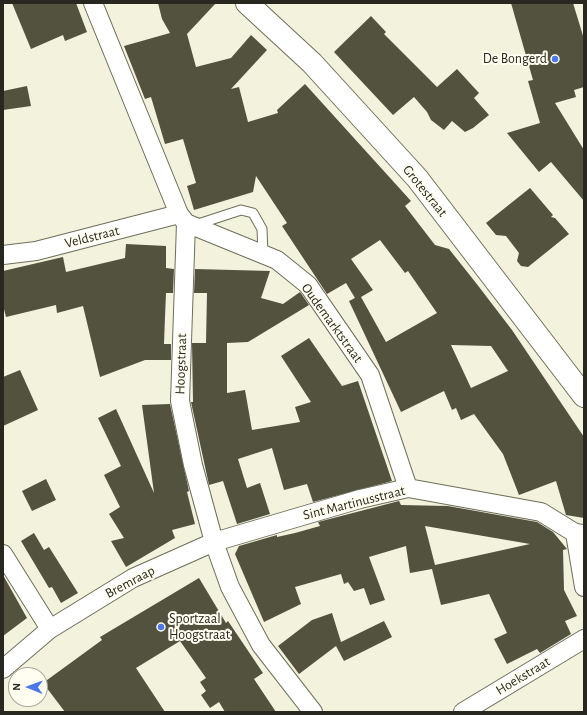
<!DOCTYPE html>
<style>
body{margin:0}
#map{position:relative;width:587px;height:715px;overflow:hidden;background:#f3f2dc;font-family:"Alegreya Sans",sans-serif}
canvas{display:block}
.frame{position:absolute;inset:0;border:4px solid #292820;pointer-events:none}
.north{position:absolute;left:8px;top:667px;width:40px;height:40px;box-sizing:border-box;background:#fffef1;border:1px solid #a9a89d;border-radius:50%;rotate:271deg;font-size:11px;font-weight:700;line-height:16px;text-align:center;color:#292820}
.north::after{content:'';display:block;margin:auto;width:14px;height:18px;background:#4b77e9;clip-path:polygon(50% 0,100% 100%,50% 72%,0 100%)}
</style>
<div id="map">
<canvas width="587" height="715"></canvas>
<div class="frame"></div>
<div class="north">N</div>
</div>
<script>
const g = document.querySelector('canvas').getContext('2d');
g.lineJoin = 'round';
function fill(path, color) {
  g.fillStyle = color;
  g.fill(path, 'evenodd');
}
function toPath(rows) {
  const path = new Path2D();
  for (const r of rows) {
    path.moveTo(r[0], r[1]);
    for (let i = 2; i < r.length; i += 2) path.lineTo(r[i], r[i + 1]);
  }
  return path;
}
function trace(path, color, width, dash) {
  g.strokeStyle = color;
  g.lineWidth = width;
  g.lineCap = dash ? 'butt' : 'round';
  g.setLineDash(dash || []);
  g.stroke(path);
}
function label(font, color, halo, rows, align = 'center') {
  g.font = font + ' "Alegreya Sans",sans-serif';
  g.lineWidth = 4;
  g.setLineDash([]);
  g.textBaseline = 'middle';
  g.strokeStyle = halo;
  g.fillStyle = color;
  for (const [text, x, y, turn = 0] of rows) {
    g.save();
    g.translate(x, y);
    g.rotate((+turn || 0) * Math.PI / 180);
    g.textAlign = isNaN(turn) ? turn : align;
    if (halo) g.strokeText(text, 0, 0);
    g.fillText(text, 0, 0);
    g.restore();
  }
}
const building = toPath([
 [12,3,76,3,87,32,65,41,63,35,31,49],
 [158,3,216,3,187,34,196,67,231,58,251,35,267,50,231,89,239,87,248,122,278,113,277,110,305,84,411,201,405,206,435,245,449,249,476,283,512,330,584,437,584,518,566,515,556,481,519,495,503,454,474,414,461,420,456,408,452,410,444,391,401,412,349,301,355,298,346,283,327,294,282,226,287,223,256,176,253,192,194,210,187,186,196,183,183,139,165,144,151,97,145,99,124,46,170,33,162,19],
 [380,240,405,273,408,271,437,313,386,342,361,297,373,290,351,259],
 [451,345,491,346,508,371,471,388],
 [511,3,573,3,584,39,584,87,574,90,576,97,555,103,584,150,584,201,551,162,539,172,507,133,540,123,528,81,533,80],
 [371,16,386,32,384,34,437,87,457,69,479,93,474,98,489,115,473,128,465,132,452,121,444,130,431,120,427,112,414,97,393,115,334,52],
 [27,86,31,106,3,110,3,91],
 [530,188,553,215,551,217,555,218,569,234,528,267,521,266,517,261,519,253,506,236,496,235,486,223],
 [126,244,166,246,166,268,174,269,173,293,166,293,165,317,164,344,171,344,171,360,145,360,100,377,83,306,57,313,56,305,6,317,3,305,3,271,63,257,66,272,125,258],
 [195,269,270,271,261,298,283,304,300,292,309,305,248,342,227,343,227,393,245,390,252,430,300,422,295,407,311,402,281,356,309,338,342,386,358,381,392,481,313,502,307,484,284,490,272,448,238,459,247,488,260,483,270,514,237,524,223,481,209,485,191,402,193,402,192,343,206,343,207,293,194,293],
 [20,370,38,410,3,426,3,377],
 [170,404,189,491,187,492,195,524,172,530,175,538,126,567,111,541,124,538,109,514,120,507,104,475,121,466,98,418,116,409,154,493,142,405],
 [46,479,56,500,32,511,22,491],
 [399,501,401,505,448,506,537,522,553,532,567,549,563,550,564,590,577,616,565,621,571,634,540,653,537,649,507,664,494,639,507,633,489,594,441,605,432,569,410,573,406,546,369,557,385,600,370,605,364,588,354,591,348,582,344,584,341,574,295,587,301,604,264,622,235,554,239,546,277,535,277,537,295,533,320,526,318,522],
 [425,526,530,544,435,565],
 [34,533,44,550,49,547,78,593,61,603,52,587,49,588,21,541],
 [3,575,27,618,3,636],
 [199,578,226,623,228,621,263,673,254,679,276,712,225,712,219,702,210,708,201,695,206,691,200,682,206,678,180,641,136,668,165,712,65,712,43,683,102,640,100,637],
 [332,613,341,642,384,621,392,637,344,661,336,646,299,674,278,646,312,620]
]);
const service = toPath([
 [195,225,241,210,253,213,262,229,263,254]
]);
const minor = toPath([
 [93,3,179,214,186,223,180,401,193,465,214,542,230,587,261,645,313,712],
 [186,223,277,260,308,285,370,375,408,488],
 [3,255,36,251,179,214],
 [575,533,584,587],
 [3,554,50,629],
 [3,669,50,629,133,578,214,542,360,499,408,488,541,512,575,533,584,534],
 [463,712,584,639]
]);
const secondary = toPath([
 [247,3,312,63,417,178,584,396]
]);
const markers = [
 [555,59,4,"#4b77e9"],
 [161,627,4,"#4b77e9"]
];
const poiNames = [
 ["De Bongerd",547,59],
 ["Sportzaal",169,619,"left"],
 ["Hoogstraat",169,635,"left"]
];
const streetNames = [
 ["Grotestraat",425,191,51],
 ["Veldstraat",92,237,-14],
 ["Oudemarktstraat",332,323,54],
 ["Hoogstraat",181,364,-88],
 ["Sint Martinusstraat",354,503,-14],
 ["Bremraap",130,582,-28],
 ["Hoekstraat",523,676,-31]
];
fill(building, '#53523f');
trace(service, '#6f6e5a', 11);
trace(minor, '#6f6e5a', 20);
trace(secondary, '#6f6e5a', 24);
trace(service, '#fff', 9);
trace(minor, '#fff', 18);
trace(secondary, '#fff', 22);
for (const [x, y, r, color] of markers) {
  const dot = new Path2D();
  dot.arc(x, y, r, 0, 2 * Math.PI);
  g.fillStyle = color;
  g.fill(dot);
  trace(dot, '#fffef1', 1.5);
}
label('14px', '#292820', '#fffef1', poiNames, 'right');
label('14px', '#292820', '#fffef1', streetNames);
</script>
